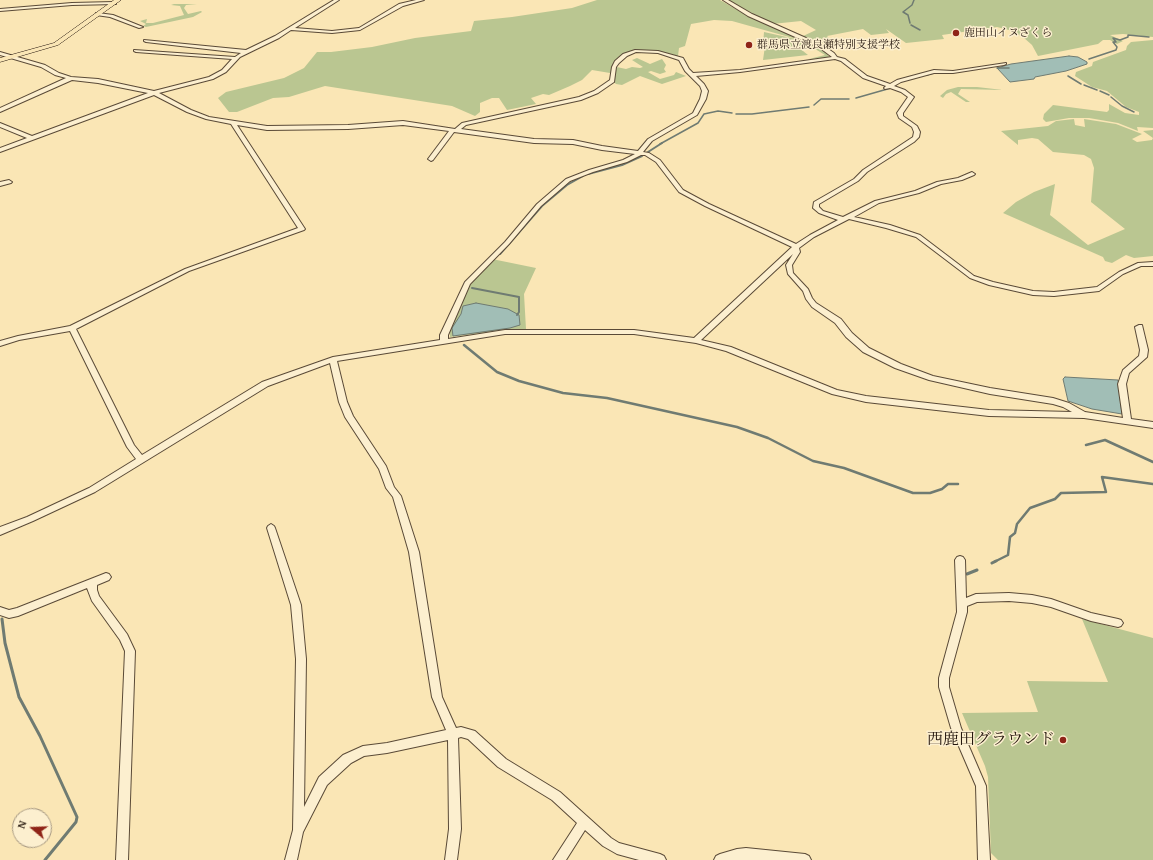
<!DOCTYPE html>
<meta charset="utf-8">
<style>
body{margin:0}
#map{position:relative;width:1153px;height:860px;overflow:hidden;background:#fae6b5;font-family:"Gentium Book Plus",serif}
canvas{display:block}
.north{position:absolute;left:12px;top:808px;width:40px;height:40px;box-sizing:border-box;background:#fcefcf;border:1px solid #a69881;border-radius:50%;rotate:289deg;font-size:11px;font-weight:700;line-height:16px;text-align:center;color:#24160d}
.north::after{content:'';display:block;margin:auto;width:14px;height:18px;background:#8f2418;clip-path:polygon(50% 0,100% 100%,50% 72%,0 100%)}
</style>
<div id="map">
<canvas width="1153" height="860"></canvas>
<div class="north">N</div>
</div>
<script>
const g = document.querySelector('canvas').getContext('2d');
g.lineJoin = 'round';
function fill(path, color) {
  g.fillStyle = color;
  g.fill(path, 'evenodd');
}
function toPath(rows) {
  const path = new Path2D();
  for (const r of rows) {
    path.moveTo(r[0], r[1]);
    for (let i = 2; i < r.length; i += 2) path.lineTo(r[i], r[i + 1]);
  }
  return path;
}
function trace(path, color, width, dash) {
  g.strokeStyle = color;
  g.lineWidth = width;
  g.lineCap = dash ? 'butt' : 'round';
  g.setLineDash(dash || []);
  g.stroke(path);
}
function label(font, color, halo, rows, align = 'center') {
  g.font = font + ' "Gentium Book Plus","Noto Serif JP",serif';
  g.lineWidth = 3;
  g.setLineDash([]);
  g.textBaseline = 'middle';
  g.strokeStyle = halo;
  g.fillStyle = color;
  for (const [text, x, y, turn = 0] of rows) {
    g.save();
    g.translate(x, y);
    g.rotate((+turn || 0) * Math.PI / 180);
    g.textAlign = isNaN(turn) ? turn : align;
    if (halo) g.strokeText(text, 0, 0);
    g.fillText(text, 0, 0);
    g.restore();
  }
}
const green = toPath([
 [597,0,720,0,748,16,812,45,825,51,830,58,809,59,825,55,807,44,798,47,808,55,763,60,765,46,763,45,764,32,800,40,732,21,714,20,691,24,685,46,679,48,678,56,657,51,635,50,621,56,612,66,626,69,632,67,640,68,643,67,632,60,637,58,650,64,662,59,666,65,664,69,666,72,660,74,651,71,648,72,660,79,674,75,676,72,686,76,662,84,640,76,622,85,616,84,613,81,616,74,592,70,582,80,570,86,549,95,543,94,531,98,536,104,507,110,499,98,492,98,480,103,480,112,475,116,452,106,325,86,289,97,273,98,237,112,229,112,218,98,226,92,284,78,304,68,317,52,331,52,372,47,415,38,471,31,474,21,512,17,572,8],
 [727,0,1153,0,1153,37,1123,34,1110,35,1123,41,1117,44,1110,40,1103,40,1098,44,1038,56,1032,45,1023,37,1009,30,997,27,942,35,944,39,906,43,886,29,889,33,871,35,863,29,827,36,832,41,818,44,801,37,816,30,801,21,772,24],
 [174,4,197,4,186,5,184,8,188,14,201,11,202,12,193,17,146,27,143,26,146,24,140,21,147,19,146,23,153,23,184,15,180,6,171,5],
 [1153,40,1153,128,1137,127,1138,131,1118,123,1089,118,1069,118,1046,122,1043,119,1044,114,1053,105,1107,112,1109,110,1109,104,1125,113,1139,115,1139,112,1126,107,1107,91,1092,87,1075,76,1076,72,1092,66,1093,62,1126,50,1127,46,1131,42],
 [958,87,977,87,1003,90,961,89,958,94,970,102,966,102,951,92,946,94,943,98,940,96,947,90],
 [1074,119,1075,125,1085,127,1084,119,1116,124,1142,134,1132,139,1137,142,1152,140,1153,138,1143,131,1153,130,1153,256,1134,258,1126,255,1112,263,1105,261,1103,257,1003,213,1016,202,1034,192,1055,184,1050,215,1088,245,1125,229,1091,202,1094,168,1091,159,1084,155,1053,152,1038,139,1032,138,1018,140,1018,145,1001,131,1048,126,1056,121],
 [492,259,536,268,524,294,526,329,514,329,450,337,450,329,462,305,467,289],
 [1082,619,1153,638,1153,860,998,860,991,853,988,777,985,766,962,713,1038,712,1027,681,1108,682]
]);
const water = toPath([
 [1069,56,1078,57,1087,62,1087,64,1066,71,1035,77,1034,79,1010,82,997,68,1011,64,1069,56],
 [476,303,508,309,519,315,520,325,510,328,453,336,452,328,461,314,463,306,476,303],
 [1065,377,1118,380,1122,414,1092,409,1068,401,1063,379,1065,377]
]);
const streamFar3 = toPath([
 [910,23,908,15,903,12,912,5,914,0],
 [911,25,920,30],
 [1089,59,1116,50,1117,47,1113,42,1116,42,1113,38,1120,40,1128,37,1128,35,1149,37],
 [997,68,1009,68],
 [927,75,937,72,944,73],
 [1068,76,1081,84],
 [1084,85,1097,90],
 [1100,91,1109,95],
 [1111,97,1122,106,1134,112],
 [856,98,891,88],
 [814,105,821,99,849,99],
 [736,114,752,114,809,107],
 [660,144,698,123,704,114,718,111,732,113]
]);
const streamFar2 = toPath([
 [648,152,662,143],
 [588,174,622,165,642,156],
 [500,254,542,206,567,185,583,176],
 [472,288,519,297,519,312,517,315]
]);
const streamFar1 = toPath([
 [464,345,497,372,519,381,563,393,607,398,737,427,768,438,813,461,844,468,913,493,930,493,942,489,948,484,958,484],
 [1086,445,1105,440,1153,462],
 [994,562,1008,555,1010,537,1015,533,1017,524,1030,508,1055,499,1061,493,1106,492,1102,477,1153,484]
]);
const stream = toPath([
 [992,563,996,561],
 [967,574,977,570],
 [2,619,5,643,19,697,40,736,77,817,76,822,45,860]
]);
const minor = toPath([
 [334,0,339,0,295,28,332,31,359,28,399,4,416,0,424,0,403,6,360,30,332,33,291,30,279,38,240,57,226,72,213,79,159,93,191,110,209,117,267,126,348,125,403,121,455,129,462,123,579,97,594,91,610,80,612,67,615,61,623,54,635,50,658,51,683,58,689,69,693,73,740,70,832,57,820,48,748,16,723,0,728,0,752,14,824,46,834,53,837,57,845,59,867,76,890,84,897,80,934,70,953,71,1006,63,1006,64,1004,65,953,73,934,73,901,82,894,86,905,90,914,97,903,113,903,116,917,126,920,132,919,137,914,142,867,172,858,181,819,204,819,207,823,211,843,217,875,201,915,191,937,182,958,178,972,172,975,174,974,175,962,180,941,184,919,193,879,203,854,217,890,225,920,235,974,276,993,282,1033,291,1054,292,1097,287,1119,272,1138,263,1153,262,1153,266,1141,266,1123,274,1099,291,1054,296,1033,295,989,285,970,278,916,237,886,228,849,219,814,237,799,248,800,252,792,265,793,273,808,289,812,298,816,303,841,319,852,333,869,348,901,364,933,376,990,388,1053,398,1069,403,1085,412,1123,418,1118,384,1123,370,1139,356,1140,350,1135,327,1139,325,1142,325,1148,350,1147,357,1129,373,1126,384,1131,419,1153,422,1153,428,1084,418,989,416,866,402,832,394,726,351,696,343,634,334,505,334,337,361,347,402,353,416,386,466,394,487,401,496,419,552,442,697,456,728,461,727,475,731,506,759,560,792,611,838,619,843,660,854,664,856,666,860,639,860,617,854,603,846,585,830,566,860,553,860,577,823,552,800,498,767,468,739,461,737,458,738,461,829,457,860,445,860,449,829,448,740,387,753,364,756,351,763,327,785,303,832,297,860,285,860,293,830,296,659,291,605,267,528,268,526,271,524,274,526,275,528,301,605,306,659,304,807,319,777,343,755,363,746,387,743,446,730,432,697,409,552,393,497,386,488,379,469,345,417,339,402,330,363,268,386,95,492,33,521,0,535,0,527,27,517,89,488,136,459,127,447,70,331,19,340,0,346,0,341,18,336,70,326,185,269,298,228,231,124,206,119,187,112,154,95,0,152,0,148,27,138,0,127,0,123,32,136,148,93,98,83,72,80,0,112,0,108,66,78,55,75,41,67,0,55,0,52,45,65,59,73,71,77,98,79,154,91,209,77,222,70,232,59,136,52,134,51,134,50,235,57,241,53,146,42,144,41,144,40,246,50,275,36,334,0],
 [636,52,658,53,679,60,685,71,700,86,702,91,700,99,693,113,648,139,638,151,602,146,573,140,534,139,461,129,466,125,581,100,598,93,614,82,616,67,619,63,627,56,636,52],
 [835,59,841,61,863,78,886,86,884,88,885,89,890,88,901,92,908,97,897,113,899,118,912,127,914,132,913,137,863,170,854,179,814,202,813,208,819,213,838,220,810,235,796,244,709,204,683,190,660,160,649,153,643,152,652,141,697,115,706,99,708,91,704,84,696,76,740,72,835,59],
 [237,125,267,130,348,129,403,125,449,131,428,159,431,161,433,160,454,132,534,143,573,144,602,150,635,154,623,160,589,170,566,179,537,204,505,242,465,282,440,335,440,340,333,357,262,382,142,455,134,445,76,329,189,271,304,230,305,229,237,125],
 [641,155,645,155,656,162,679,192,705,206,792,247,694,338,634,330,505,330,448,339,448,335,470,284,509,244,541,206,570,181,593,172,627,162,641,155],
 [793,254,786,265,788,274,803,291,806,299,812,307,835,323,846,337,863,352,895,368,929,380,990,394,1053,404,1063,407,1072,412,989,410,866,396,837,390,731,347,701,340,793,254],
 [114,2,116,2,116,4,72,5,0,11,0,9,72,3,114,2],
 [98,13,113,15,143,27,139,28,110,17,96,15,96,13,98,13],
 [9,180,12,182,11,183,0,186,0,182,9,180],
 [960,556,963,557,965,560,966,598,976,594,1009,593,1032,595,1051,599,1091,613,1118,619,1121,620,1123,623,1121,626,1118,627,1091,621,1051,607,1032,603,1009,601,977,602,967,606,967,612,949,678,949,687,961,728,986,786,990,860,978,860,976,786,951,728,939,687,939,678,957,612,955,560,957,557,960,556],
 [106,573,109,574,111,577,109,580,97,585,97,590,99,596,127,634,135,651,128,860,116,860,125,651,120,640,92,601,87,588,18,616,9,618,0,615,0,607,9,610,17,608,106,573],
 [746,848,805,854,809,856,811,860,714,860,716,856,720,854,737,849,746,848]
]);
const major = toPath([
 [114,0,121,0,58,45,0,62,0,58,54,43,114,0]
]);
const markers = [
 [956,33,4,"#8f2418"],
 [749,45,4,"#8f2418"],
 [1063,740,4,"#8f2418"]
];
const farPoinames = [
 ["鹿田山イヌざくら",964,33],
 ["群馬県立渡良瀬特別支援学校",757,45]
];
const nearPoinames = [
 ["西鹿田グラウンド",1055,740]
];
fill(green, '#bac691');
fill(water, '#a1beb6');
trace(water, '#6f7b72', 1);
trace(streamFar3, '#6f7b72', 1.5);
trace(streamFar2, '#6f7b72', 2);
trace(streamFar1, '#6f7b72', 2.5);
trace(stream, '#6f7b72', 3);
trace(minor, '#5a4a37', 2);
trace(major, '#24160d', 1);
fill(minor, '#fcefcf');
fill(major, '#fae6b5');
for (const [x, y, r, color] of markers) {
  const dot = new Path2D();
  dot.arc(x, y, r, 0, 2 * Math.PI);
  g.fillStyle = color;
  g.fill(dot);
  trace(dot, '#fcefcf', 1.5);
}
label('11px', '#24160d', '#fcefcf', farPoinames, 'left');
label('16px', '#24160d', '#fcefcf', nearPoinames, 'right');
</script>
